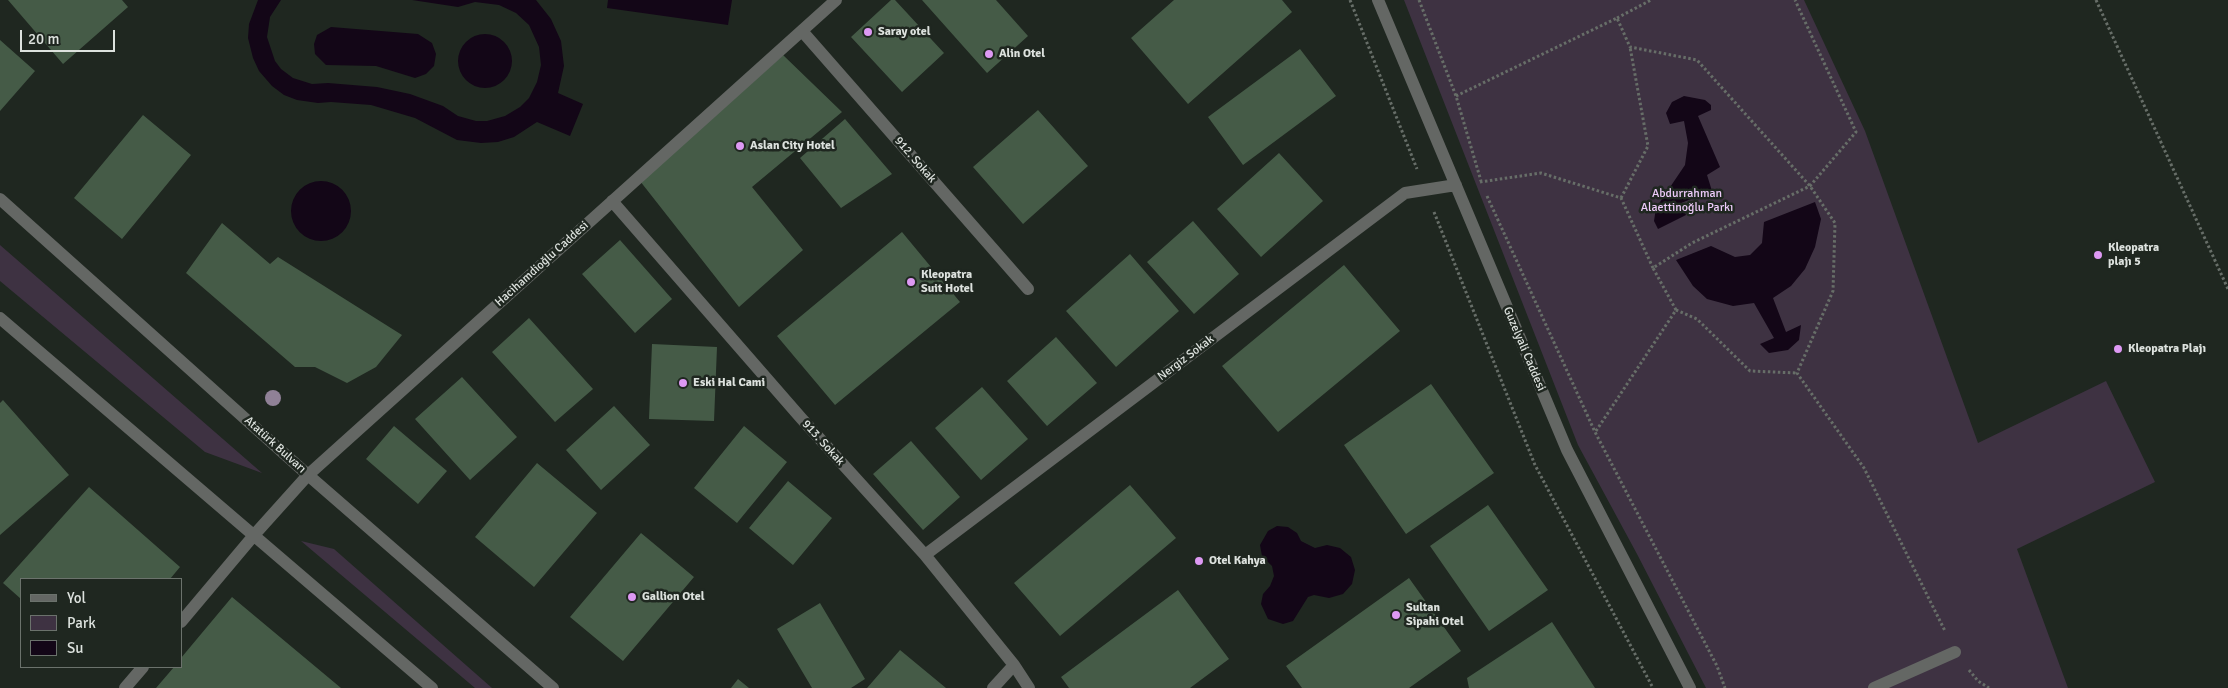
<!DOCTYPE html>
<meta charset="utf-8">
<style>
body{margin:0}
#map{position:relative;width:2228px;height:688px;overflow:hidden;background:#1f2720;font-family:Signika,sans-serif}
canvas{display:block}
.legend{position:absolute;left:20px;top:578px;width:162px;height:90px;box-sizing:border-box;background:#1f2720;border:1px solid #6b726c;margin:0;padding:6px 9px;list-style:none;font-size:15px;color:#dde2de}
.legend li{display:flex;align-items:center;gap:10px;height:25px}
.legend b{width:25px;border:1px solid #6b726c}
.scale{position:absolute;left:20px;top:30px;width:95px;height:22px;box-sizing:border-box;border:2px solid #dde2de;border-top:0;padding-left:6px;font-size:15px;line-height:18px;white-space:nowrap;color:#dde2de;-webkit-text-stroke:4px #1f2720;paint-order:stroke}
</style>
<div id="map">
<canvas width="2228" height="688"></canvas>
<ul class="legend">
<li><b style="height:6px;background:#646764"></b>Yol</li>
<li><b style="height:14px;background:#3e3242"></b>Park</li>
<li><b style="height:14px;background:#130617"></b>Su</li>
</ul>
<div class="scale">20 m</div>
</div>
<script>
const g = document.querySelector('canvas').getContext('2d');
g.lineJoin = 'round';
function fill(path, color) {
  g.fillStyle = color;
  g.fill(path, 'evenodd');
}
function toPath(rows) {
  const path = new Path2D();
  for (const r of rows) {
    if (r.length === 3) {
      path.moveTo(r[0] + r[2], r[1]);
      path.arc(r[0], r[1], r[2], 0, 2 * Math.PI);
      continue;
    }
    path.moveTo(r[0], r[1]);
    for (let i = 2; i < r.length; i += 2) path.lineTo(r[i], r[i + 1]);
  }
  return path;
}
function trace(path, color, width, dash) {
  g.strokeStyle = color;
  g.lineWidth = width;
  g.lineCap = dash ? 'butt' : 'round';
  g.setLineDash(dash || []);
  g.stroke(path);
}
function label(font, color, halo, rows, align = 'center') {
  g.font = font + ' Signika,sans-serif';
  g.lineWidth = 5;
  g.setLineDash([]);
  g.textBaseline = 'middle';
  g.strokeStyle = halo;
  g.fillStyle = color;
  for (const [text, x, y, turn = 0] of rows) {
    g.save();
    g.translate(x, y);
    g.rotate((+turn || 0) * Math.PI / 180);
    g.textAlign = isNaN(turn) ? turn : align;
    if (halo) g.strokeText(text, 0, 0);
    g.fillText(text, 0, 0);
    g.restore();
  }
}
const green = toPath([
 [1404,0,1804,0,1865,131,1978,443,2106,381,2155,482,2017,549,2068,688,1706,688,1637,554,1578,445],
 [0,245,262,473,205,452,0,281],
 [301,541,334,549,492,688,475,688]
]);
const water = toPath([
 [258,0,281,0,270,17,267,37,275,61,281,69,293,78,312,84,328,83,377,87,410,94,443,106,458,116,476,121,487,121,505,116,520,107,529,98,537,82,541,65,539,47,529,25,516,13,499,5,475,2,458,7,412,0,536,0,551,19,561,41,564,66,558,93,583,104,570,136,537,122,514,137,498,142,481,143,457,140,415,118,371,105,331,102,318,103,297,100,284,95,272,86,259,71,253,58,248,38,249,24],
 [608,0,732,0,728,25,607,8],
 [331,27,418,34,432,43,436,54,434,66,426,74,415,78,376,66,326,65,315,54,314,44,317,35],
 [485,61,27],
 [1684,96,1705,100,1711,105,1711,110,1698,116,1720,167,1707,175,1712,191,1681,203,1686,215,1658,229,1654,221,1656,208,1685,165,1688,143,1684,121,1670,124,1666,113,1672,102],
 [321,211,30],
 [1815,202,1821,219,1815,247,1805,269,1791,286,1773,298,1786,332,1801,325,1799,340,1788,350,1769,353,1760,344,1774,338,1754,303,1733,306,1707,299,1693,286,1676,260,1711,246,1735,257,1750,255,1762,243,1764,222],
 [1277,526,1288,527,1297,533,1301,541,1315,548,1327,545,1340,548,1351,557,1355,570,1352,584,1343,594,1329,598,1314,595,1308,597,1293,621,1283,624,1268,619,1261,604,1263,594,1270,586,1274,576,1272,566,1262,556,1260,545,1268,531]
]);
const building = toPath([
 [8,0,122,0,128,7,63,64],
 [891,0,895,0,944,53,902,92,851,37],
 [922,0,996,0,1028,36,987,73],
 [1174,0,1282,0,1292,12,1188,104,1131,38],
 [0,40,35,71,0,111],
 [1300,49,1336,96,1243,165,1208,117],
 [783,55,842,112,752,187,803,250,739,307,640,181],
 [1038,110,1088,166,1023,224,973,167],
 [143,115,191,155,122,239,74,198],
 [845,119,892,174,841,208,800,158],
 [1279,153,1323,201,1261,257,1217,209],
 [1193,221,1239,274,1194,314,1147,262],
 [222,223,270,264,278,257,402,335,376,367,347,383,315,367,295,367,186,273],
 [902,232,960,302,835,405,777,336],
 [620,240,672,299,635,333,582,274],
 [1130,254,1179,311,1116,367,1066,311],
 [1344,265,1400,331,1278,432,1222,366],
 [529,318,593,389,555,422,492,352],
 [1056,337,1097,383,1047,426,1007,381],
 [652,344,717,347,714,421,649,419],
 [462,377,517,437,470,480,415,419],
 [1431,384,1494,473,1406,534,1344,445],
 [982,387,1028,439,981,480,935,428],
 [3,400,69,475,0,535,0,403],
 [614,406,650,445,601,490,566,450],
 [394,426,447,471,418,504,366,459],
 [744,426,787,462,737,523,694,488],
 [911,441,960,497,923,530,873,474],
 [537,463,597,513,534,587,475,537],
 [788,481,832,518,793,565,749,528],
 [1130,485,1176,538,1060,636,1014,583],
 [89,487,180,567,170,579,21,579,21,599,3,583],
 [1488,505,1548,590,1489,631,1430,546],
 [641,533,694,577,623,661,570,617],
 [1409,578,1461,651,1409,688,1302,688,1286,666],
 [1178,590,1229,659,1190,688,1069,688,1061,677],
 [232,597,341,688,156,688,174,667,181,667,181,658],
 [820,603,865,679,851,688,812,688,777,629],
 [1552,622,1595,688,1469,688,1467,678],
 [900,650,946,688,867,688],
 [738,679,749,688,731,688]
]);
const path = toPath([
 [1350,0,1417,169],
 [1419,0,1456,96,1481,181],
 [2096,0,2228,289],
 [1617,18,1651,0],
 [1456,96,1617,18,1630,47,1697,60,1810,186,1835,223,1833,291,1797,373,1864,468,1945,631],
 [1480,182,1541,173,1621,198,1653,268],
 [1487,196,1595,432,1717,666,1725,688],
 [1621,198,1648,146,1630,47],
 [1434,212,1535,465,1653,688],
 [1676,310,1653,268,1692,243,1810,186,1856,132,1795,0],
 [1596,431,1676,310,1697,319,1750,371,1797,373],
 [1969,670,1978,681,1989,688]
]);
const minor = toPath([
 [1378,0,1567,450,1690,688],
 [802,31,1028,289],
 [0,199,308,475,553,688],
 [612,201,801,418,925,555,1014,665,1029,688],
 [0,318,432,688],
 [925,555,1405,193,1456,185],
 [181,622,255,534,308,475,836,0],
 [125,688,143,667],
 [993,688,1014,665],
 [1874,688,1955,652]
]);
const trees = [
 [273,398]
];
const markers = [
 [868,32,5,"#dd99f3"],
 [989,54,5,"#dd99f3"],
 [740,146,5,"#dd99f3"],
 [2098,255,5,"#dd99f3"],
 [911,282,5,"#dd99f3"],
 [2118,349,5,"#dd99f3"],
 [683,383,5,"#dd99f3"],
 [1199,561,5,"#dd99f3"],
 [632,597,5,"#dd99f3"],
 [1396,615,5,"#dd99f3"]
];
const poiNames = [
 ["Saray otel",878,32],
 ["Alin Otel",999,54],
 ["Aslan City Hotel",750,146],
 ["Kleopatra",2108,248],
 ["plajı 5",2108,262],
 ["Kleopatra",921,275],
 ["Suit Hotel",921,289],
 ["Kleopatra Plajı",2128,349],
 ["Eski Hal Cami",693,383],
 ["Otel Kahya",1209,561],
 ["Gallion Otel",642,597],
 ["Sultan",1406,608],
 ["Sipahi Otel",1406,622]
];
const streetNames = [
 ["912. Sokak",915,160,49],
 ["Hacihamdioğlu Caddesi",542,264,-42],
 ["Guzelyali Caddesi",1524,349,67],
 ["Nergiz Sokak",1186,358,-37],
 ["913. Sokak",823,443,48],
 ["Atatürk Bulvarı",275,445,42]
];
const parkNames = [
 ["Abdurrahman",1687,194],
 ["Alaettinoğlu Parkı",1687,208]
];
fill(green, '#3e3242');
fill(water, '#130617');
fill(building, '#455b47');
trace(path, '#676e68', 3, [2.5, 2.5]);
trace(minor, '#646764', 12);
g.fillStyle = '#908197';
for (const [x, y] of trees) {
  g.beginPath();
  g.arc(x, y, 8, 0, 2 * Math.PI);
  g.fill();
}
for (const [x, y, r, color] of markers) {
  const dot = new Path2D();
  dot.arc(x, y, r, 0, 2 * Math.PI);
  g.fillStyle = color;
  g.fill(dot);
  trace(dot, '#1f2720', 2);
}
label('bold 12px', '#dde2de', '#1f2720', poiNames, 'left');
label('12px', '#dde2de', '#1f2720', streetNames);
label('12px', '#edcbf9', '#1f2720', parkNames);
</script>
